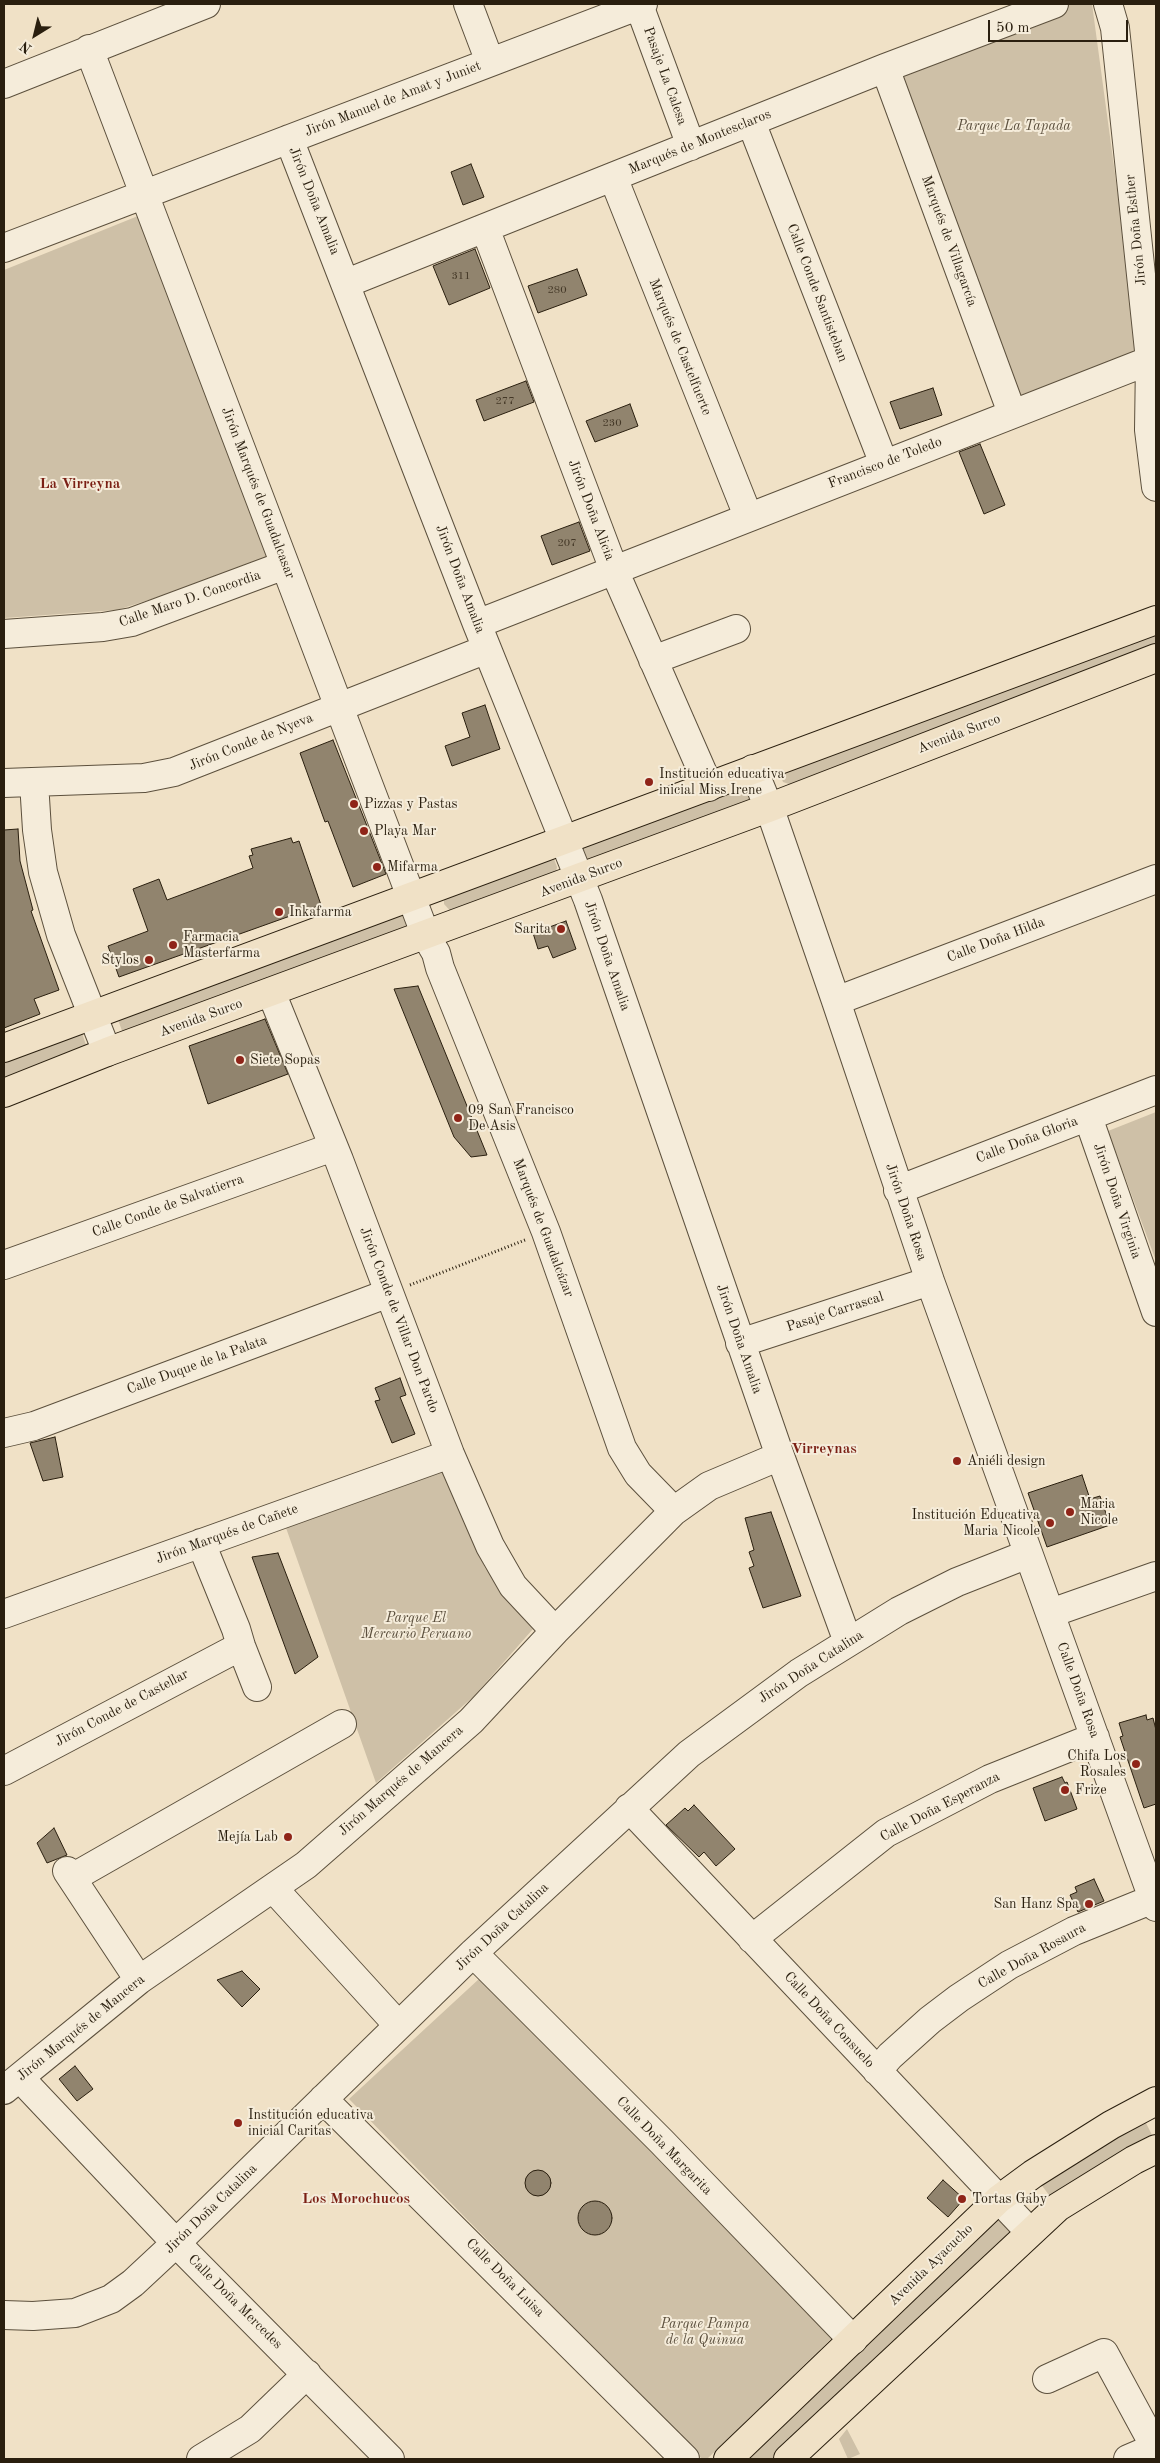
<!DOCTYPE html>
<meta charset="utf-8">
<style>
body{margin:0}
#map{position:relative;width:1160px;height:2463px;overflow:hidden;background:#f0e1c6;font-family:"Old Standard TT",serif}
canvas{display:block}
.frame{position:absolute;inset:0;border:5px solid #2a1f0f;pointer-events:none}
.north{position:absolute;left:10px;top:10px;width:50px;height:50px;-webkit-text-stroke:4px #f5ecda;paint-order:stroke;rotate:216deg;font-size:14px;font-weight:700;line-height:20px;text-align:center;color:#2a1f0f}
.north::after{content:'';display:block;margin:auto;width:18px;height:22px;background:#2a1f0f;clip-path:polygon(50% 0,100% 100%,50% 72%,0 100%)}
.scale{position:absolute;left:988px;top:20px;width:140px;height:22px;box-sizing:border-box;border:2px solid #2a1f0f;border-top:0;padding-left:6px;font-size:15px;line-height:18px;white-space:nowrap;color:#2a1f0f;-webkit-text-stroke:4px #f5ecda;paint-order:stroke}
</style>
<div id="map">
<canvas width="1160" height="2463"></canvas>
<div class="frame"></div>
<div class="north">N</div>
<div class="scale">50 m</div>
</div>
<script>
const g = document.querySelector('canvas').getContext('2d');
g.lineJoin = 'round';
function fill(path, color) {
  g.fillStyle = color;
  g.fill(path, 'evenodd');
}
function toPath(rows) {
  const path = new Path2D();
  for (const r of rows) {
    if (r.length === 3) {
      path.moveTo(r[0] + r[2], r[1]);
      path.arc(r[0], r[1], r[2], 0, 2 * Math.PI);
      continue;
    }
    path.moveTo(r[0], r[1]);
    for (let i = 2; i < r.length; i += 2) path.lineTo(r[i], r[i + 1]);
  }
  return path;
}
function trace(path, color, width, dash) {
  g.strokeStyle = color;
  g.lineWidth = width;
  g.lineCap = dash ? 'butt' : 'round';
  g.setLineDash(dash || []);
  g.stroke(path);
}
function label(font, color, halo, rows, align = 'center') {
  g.font = font + ' "Old Standard TT",serif';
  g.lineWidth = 4;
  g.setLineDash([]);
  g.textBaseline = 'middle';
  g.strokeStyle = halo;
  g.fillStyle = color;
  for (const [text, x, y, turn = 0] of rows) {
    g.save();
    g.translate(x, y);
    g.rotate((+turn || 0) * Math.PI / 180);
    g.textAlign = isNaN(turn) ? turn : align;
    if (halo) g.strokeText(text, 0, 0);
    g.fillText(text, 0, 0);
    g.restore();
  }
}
const green = toPath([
 [1068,4,1092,4,1139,351,1013,398,894,70],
 [138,216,272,561,117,610,4,618,4,270],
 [1156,628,1156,650,792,785,783,782,780,774],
 [749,785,753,796,750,806,591,867,584,861,580,841],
 [546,854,554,859,557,867,555,877,454,915,444,904,444,897],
 [405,908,413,931,125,1039,117,1017],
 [80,1027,87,1048,4,1080,4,1057],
 [1156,1112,1156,1261,1108,1131],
 [443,1469,485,1568,533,1629,474,1696,376,1783,285,1525],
 [480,1978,836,2334,707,2459,702,2459,349,2099],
 [1140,2111,1156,2143,1059,2208,1033,2174],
 [1000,2203,1020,2231,777,2459,733,2459],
 [847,2429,860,2454,848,2459,839,2439]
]);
const building = toPath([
 [471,164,484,197,463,205,451,172,471,164],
 [475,249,490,288,449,305,433,266,475,249],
 [577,269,587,295,538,313,528,286,577,269],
 [526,381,534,402,484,421,476,400,526,381],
 [933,388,942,415,900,429,890,402,933,388],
 [630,404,638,426,595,442,586,421,630,404],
 [980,444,1005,505,984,514,959,452,980,444],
 [579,522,590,551,552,565,541,536,579,522],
 [485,705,500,749,452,766,445,746,470,737,462,713,485,705],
 [333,740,386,874,353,887,328,821,325,822,300,753,333,740],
 [18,829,20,861,33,910,31,911,59,990,34,999,40,1014,4,1028,4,830,18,829],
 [291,838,293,843,299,841,321,905,119,977,108,946,148,931,133,889,159,879,167,900,253,868,249,856,253,855,251,849,291,838],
 [566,921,576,949,553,958,548,946,538,949,533,933,566,921],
 [418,986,487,1155,471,1157,454,1137,394,989,418,986],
 [265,1019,288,1074,208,1104,189,1046,265,1019],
 [400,1378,406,1395,400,1397,415,1434,392,1443,375,1401,380,1400,375,1388,400,1378],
 [55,1437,63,1477,43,1481,30,1443,55,1437],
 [1082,1475,1090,1499,1100,1496,1110,1525,1047,1547,1028,1493,1082,1475],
 [771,1512,801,1596,763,1608,749,1568,754,1566,749,1552,754,1550,745,1518,771,1512],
 [278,1553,318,1657,295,1674,252,1557,278,1553],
 [1146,1715,1147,1720,1153,1718,1156,1730,1156,1804,1144,1808,1120,1737,1123,1736,1119,1723,1146,1715],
 [1062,1777,1065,1783,1067,1782,1077,1809,1045,1821,1033,1788,1062,1777],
 [694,1805,735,1849,716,1866,704,1852,699,1857,666,1825,685,1808,688,1811,694,1805],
 [54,1828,67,1855,47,1863,37,1843,54,1828],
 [1094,1879,1104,1901,1078,1912,1070,1895,1077,1892,1075,1887,1094,1879],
 [242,1971,260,1989,242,2007,217,1980,242,1971],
 [75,2066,93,2089,77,2101,59,2079,75,2066],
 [538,2183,13],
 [943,2180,964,2199,948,2217,927,2198,943,2180],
 [595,2218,17]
]);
const path = toPath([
 [410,1285,525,1240]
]);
const minor = toPath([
 [468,4,490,62],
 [1108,4,1115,28,1150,360,1149,430,1156,487],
 [639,5,691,146],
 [89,49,426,936,436,953,440,968,546,1232,622,1448,638,1474,674,1511],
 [885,68,1012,413],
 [4,84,206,4],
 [751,122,884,464],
 [289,139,477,624,588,900,780,1456,848,1642],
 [613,177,748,516],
 [485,228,614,570,709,787],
 [4,248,643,4],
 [347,283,885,68,1054,4],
 [477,624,1156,358],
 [4,634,103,627,132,622,285,565],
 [653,660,736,629],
 [753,769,773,818,836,1001,930,1281,1156,1907],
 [34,782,37,830,43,872,61,935,107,1052],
 [4,783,144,778,174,772,487,649],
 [271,992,339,1160,450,1454,490,1546,513,1586,555,1631],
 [836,1001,1156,879],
 [1088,1117,1156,1312],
 [898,1190,1156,1090],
 [4,1265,333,1147],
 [740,1343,930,1281],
 [4,1433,34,1426,389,1293],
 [201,1543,236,1629,241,1646,257,1687],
 [1051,1613,1156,1576],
 [4,1614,450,1454],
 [4,1771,241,1646],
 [629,1808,1029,2231],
 [67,1871,139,1980],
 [72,1878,342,1724],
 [273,1888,398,2025],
 [752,1939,886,1833,990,1779,1095,1737],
 [473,1953,662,2142,853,2340],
 [877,2071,890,2056,930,2020,959,1998,1009,1965,1074,1931,1153,1899],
 [20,2078,176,2243,390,2459],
 [4,2090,139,1980,306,1865,471,1721,555,1631,674,1511,709,1486,780,1456],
 [323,2099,685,2459],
 [4,2315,33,2316,75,2313,111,2299,133,2283,176,2243,473,1953,689,1754,799,1673,899,1611,957,1582,1028,1554],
 [1047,2379,1104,2353,1155,2447],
 [201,2459,250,2429,307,2374],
 [1128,2459,1156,2447]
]);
const major = toPath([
 [4,1048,1156,620],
 [4,1093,107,1052,768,808,1156,658],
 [728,2459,999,2199,1033,2174,1111,2125,1156,2101],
 [788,2459,1058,2207,1134,2160,1156,2149]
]);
const markers = [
 [649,782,5,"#8f2418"],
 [354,804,5,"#8f2418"],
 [364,831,5,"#8f2418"],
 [377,867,5,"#8f2418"],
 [279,912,5,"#8f2418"],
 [561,929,5,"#8f2418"],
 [173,945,5,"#8f2418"],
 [149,960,5,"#8f2418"],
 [240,1060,5,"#8f2418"],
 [458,1118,5,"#8f2418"],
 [957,1461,5,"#8f2418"],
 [1070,1512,5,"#8f2418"],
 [1050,1523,5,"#8f2418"],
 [1136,1764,5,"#8f2418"],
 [1065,1790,5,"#8f2418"],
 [288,1837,5,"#8f2418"],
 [1089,1904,5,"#8f2418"],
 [238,2123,5,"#8f2418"],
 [962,2199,5,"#8f2418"]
];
const numberNames = [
 ["311",461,276],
 ["280",557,290],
 ["277",505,401],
 ["230",612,423],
 ["207",567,543]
];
const streetNames = [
 ["Pasaje La Calesa",665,76,70],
 ["Jirón Manuel de Amat y Juniet",393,99,-21],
 ["Marqués de Montesclaros",700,142,-22],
 ["Jirón Doña Amalia",314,201,68],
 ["Jirón Doña Esther",1136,230,-96],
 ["Marqués de Villagarcía",949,241,70],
 ["Calle Conde Santisteban",817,293,69],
 ["Marqués de Castelfuerte",680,347,68],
 ["Francisco de Toledo",885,463,-21],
 ["Jirón Marqués de Guadalcasar",258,493,69],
 ["Jirón Doña Alicia",591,510,69],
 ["Jirón Doña Amalia",460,579,69],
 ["Calle Maro D. Concordia",190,599,-19],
 ["Avenida Surco",959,734,-21],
 ["Jirón Conde de Nyeva",251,742,-22],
 ["Avenida Surco",581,878,-21],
 ["Calle Doña Hilda",996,940,-21],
 ["Jirón Doña Amalia",607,956,71],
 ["Avenida Surco",201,1018,-20],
 ["Calle Doña Gloria",1027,1140,-21],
 ["Jirón Doña Virginia",1117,1201,71],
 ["Calle Conde de Salvatierra",168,1206,-20],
 ["Jirón Doña Rosa",906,1212,71],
 ["Marqués de Guadalcázar",543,1228,69],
 ["Pasaje Carrascal",835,1312,-18],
 ["Jirón Conde de Villar Don Pardo",399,1320,69],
 ["Jirón Doña Amalia",739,1339,71],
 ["Calle Duque de la Palata",197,1365,-20],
 ["Jirón Marqués de Cañete",227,1534,-20],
 ["Jirón Doña Catalina",811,1667,-33],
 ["Calle Doña Rosa",1078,1690,70],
 ["Jirón Conde de Castellar",122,1708,-28],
 ["Jirón Marqués de Mancera",401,1781,-41],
 ["Calle Doña Esperanza",940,1807,-28],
 ["Jirón Doña Catalina",502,1927,-43],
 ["Calle Doña Rosaura",1032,1956,-29],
 ["Calle Doña Consuelo",829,2020,47],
 ["Jirón Marqués de Mancera",81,2028,-39],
 ["Calle Doña Margarita",664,2146,46],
 ["Jirón Doña Catalina",211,2209,-44],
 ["Avenida Ayacucho",931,2265,-44],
 ["Calle Doña Luisa",505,2278,45],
 ["Calle Doña Mercedes",235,2302,45]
];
const parkNames = [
 ["Parque La Tapada",1014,126],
 ["Parque El",416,1618],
 ["Mercurio Peruano",416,1634],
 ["Parque Pampa",705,2324],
 ["de la Quinua",705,2340]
];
const poiNames = [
 ["Institución educativa",659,774],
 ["inicial Miss Irene",659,790],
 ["Pizzas y Pastas",364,804],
 ["Playa Mar",374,831],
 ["Mifarma",387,867],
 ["Inkafarma",289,912],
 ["Sarita",551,929,"right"],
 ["Farmacia",183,937],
 ["Masterfarma",183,953],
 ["Stylos",139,960,"right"],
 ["Siete Sopas",250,1060],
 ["09 San Francisco",468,1110],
 ["De Asis",468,1126],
 ["Aniéli design",967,1461],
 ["Maria",1080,1504],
 ["Nicole",1080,1520],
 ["Institución Educativa",1040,1515,"right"],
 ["Maria Nicole",1040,1531,"right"],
 ["Chifa Los",1126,1756,"right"],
 ["Rosales",1126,1772,"right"],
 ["Frize",1075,1790],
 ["Mejía Lab",278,1837,"right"],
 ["San Hanz Spa",1079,1904,"right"],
 ["Institución educativa",248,2115],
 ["inicial Caritas",248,2131],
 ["Tortas Gaby",972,2199]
];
const neighbourhoodNames = [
 ["La Virreyna",80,484],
 ["Virreynas",824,1449],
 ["Los Morochucos",356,2199]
];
fill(green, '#cec0a7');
fill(building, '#91846e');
trace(building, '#2a1f0f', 1);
trace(minor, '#5c503d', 30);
trace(major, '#2a1f0f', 30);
trace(path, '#2a1f0f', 3, [1, 2.5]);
trace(minor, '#f5ecda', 28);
trace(major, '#f0e1c6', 28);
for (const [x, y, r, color] of markers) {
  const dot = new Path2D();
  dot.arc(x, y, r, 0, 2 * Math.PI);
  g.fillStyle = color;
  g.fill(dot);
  trace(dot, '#f5ecda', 2);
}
label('11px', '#443827', null, numberNames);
label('14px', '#2a1f0f', '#f5ecda', streetNames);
label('italic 14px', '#5b4f3d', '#f5ecda', parkNames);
label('14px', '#2a1f0f', '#f5ecda', poiNames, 'left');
label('bold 15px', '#7a1f14', '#f5ecda', neighbourhoodNames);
</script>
